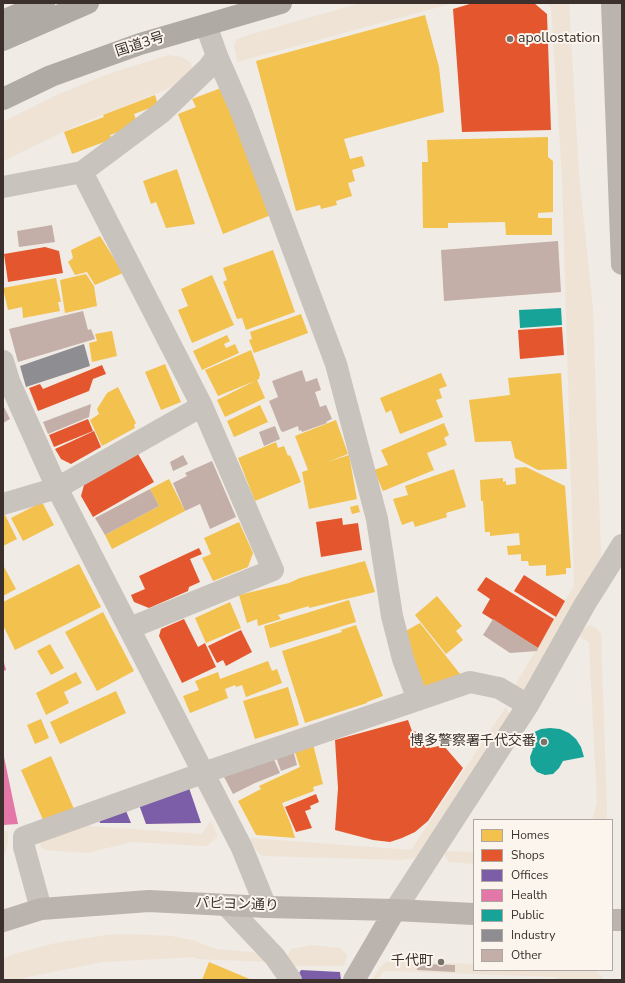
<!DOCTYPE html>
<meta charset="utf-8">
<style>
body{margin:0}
#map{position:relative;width:625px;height:983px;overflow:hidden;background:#f0ebe5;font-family:"Nunito Sans",sans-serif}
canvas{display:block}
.frame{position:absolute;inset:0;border:4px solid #3b302b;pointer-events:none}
.legend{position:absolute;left:473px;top:819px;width:140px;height:152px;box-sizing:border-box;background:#fbf5ee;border:1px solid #aea6a0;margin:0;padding:5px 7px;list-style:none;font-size:12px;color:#3b302b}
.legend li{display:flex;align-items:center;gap:8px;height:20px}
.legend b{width:20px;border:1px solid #aea6a0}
</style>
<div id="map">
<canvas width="625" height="983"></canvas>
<div class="frame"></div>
<ul class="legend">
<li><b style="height:11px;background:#f2c14e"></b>Homes</li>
<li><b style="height:11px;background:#e4572e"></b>Shops</li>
<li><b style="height:11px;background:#7b5ea7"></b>Offices</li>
<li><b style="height:11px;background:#e377a8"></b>Health</li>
<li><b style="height:11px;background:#17a398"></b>Public</li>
<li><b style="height:11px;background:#8d8d92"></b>Industry</li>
<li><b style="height:11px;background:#c3afa7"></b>Other</li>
</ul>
</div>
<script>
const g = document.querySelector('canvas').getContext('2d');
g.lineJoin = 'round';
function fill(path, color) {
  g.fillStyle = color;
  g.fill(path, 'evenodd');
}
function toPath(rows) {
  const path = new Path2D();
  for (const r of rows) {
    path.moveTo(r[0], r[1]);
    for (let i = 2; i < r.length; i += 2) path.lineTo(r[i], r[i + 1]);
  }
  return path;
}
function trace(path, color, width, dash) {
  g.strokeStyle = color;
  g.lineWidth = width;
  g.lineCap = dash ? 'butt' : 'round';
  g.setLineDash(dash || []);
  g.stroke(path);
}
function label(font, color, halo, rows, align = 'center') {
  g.font = font + ' "Nunito Sans","Noto Sans JP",sans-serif';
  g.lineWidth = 4;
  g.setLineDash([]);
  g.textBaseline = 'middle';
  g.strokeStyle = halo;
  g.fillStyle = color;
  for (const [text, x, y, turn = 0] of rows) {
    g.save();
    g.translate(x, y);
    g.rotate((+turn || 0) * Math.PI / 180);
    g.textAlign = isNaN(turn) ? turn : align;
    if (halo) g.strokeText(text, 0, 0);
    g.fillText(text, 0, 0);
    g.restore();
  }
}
const plaza = toPath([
 [361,3,454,3,237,62,234,45,236,40,245,36],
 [545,3,569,3,579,176,593,309,601,558,525,689,520,690,514,687,574,586,562,176,551,7],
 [169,55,182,57,191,63,193,71,184,82,80,124,3,161,3,122,59,94,111,73],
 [590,625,596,628,601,634,607,812,606,820,592,820,597,802,589,642,576,635,580,630],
 [506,707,509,713,509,717,417,856,413,858,402,860,263,856,258,853,249,838,411,850],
 [87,819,90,826,202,834,211,820,217,835,217,837,207,846,132,842,87,853,44,850,40,846,41,840],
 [3,831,8,831,8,842,3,860],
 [445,851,474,852,474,864,449,862,445,857],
 [126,934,171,936,192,940,216,949,264,953,271,962,196,959,195,957,103,962,28,977,19,980,3,980,3,959,17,953,56,943,106,935],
 [312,945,340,948,347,955,346,960,344,966,290,966,286,958,291,949],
 [390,961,474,964,474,970,595,970,605,980,559,980,556,977,389,971,383,972,378,980,372,980,380,967,385,963]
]);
const homes = toPath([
 [425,15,439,67,444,112,344,139,350,159,362,156,365,166,352,170,355,181,348,183,352,196,336,201,337,205,321,209,320,205,296,211,256,61],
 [221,88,271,215,223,234,178,114,196,107,192,99],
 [155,95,158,105,134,114,138,125,110,135,112,139,72,154,64,132,104,117,103,115],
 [548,137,548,157,553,161,553,212,538,213,538,218,552,218,552,235,506,235,505,222,448,223,448,228,423,228,422,162,428,162,427,140],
 [177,169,195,224,166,228,156,202,151,204,143,181],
 [100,236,123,273,95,285,87,272,75,275,68,262,73,258,71,250],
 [273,250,295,312,246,330,242,318,237,319,223,282,227,280,223,268],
 [86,274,94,286,97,306,65,313,60,280],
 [212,275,234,325,192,343,178,310,188,306,181,289],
 [56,278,61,302,58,302,60,311,23,318,22,307,8,310,3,288],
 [301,314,308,333,254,353,249,340,252,339,250,332],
 [112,331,117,356,92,362,89,343,97,341,95,334],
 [227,335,230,341,224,344,226,348,235,344,239,353,202,370,193,351],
 [251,350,260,374,259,379,257,380,265,398,225,417,217,400,255,381,218,396,205,370],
 [165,364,181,402,161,410,145,372],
 [441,373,447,386,439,389,442,398,436,400,443,417,400,434,391,410,386,413,380,398],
 [561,373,567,469,538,470,515,458,511,441,475,442,469,400,510,395,508,378],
 [118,387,136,423,134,425,135,428,102,446,90,420,99,414,97,409,107,393],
 [260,405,268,422,234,437,227,421],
 [336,420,348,454,327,462,349,455,357,499,309,509,302,472,308,470,295,436],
 [444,423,449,435,444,438,447,445,427,453,434,470,383,491,374,470,388,465,381,450],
 [276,442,278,448,284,446,288,456,290,455,301,482,255,501,238,458],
 [526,467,565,486,571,568,566,568,566,574,546,576,546,565,529,566,528,561,521,561,521,554,508,555,507,546,520,545,519,533,490,536,490,532,485,532,483,501,481,501,480,480,503,478,503,482,506,481,506,485,516,484,515,468],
 [454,469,466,507,446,513,447,517,415,527,413,521,402,525,393,499,408,495,405,486],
 [169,479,185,511,112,549,105,535,159,506,150,489],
 [42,502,54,525,23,541,11,518],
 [358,505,360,512,352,514,350,507],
 [5,515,17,539,3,546,3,516],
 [239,522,253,553,248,567,213,581,202,558,211,554,204,538],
 [365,561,375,592,309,608,309,606,278,615,281,619,258,626,257,619,247,623,239,595,289,583,300,578],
 [79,564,101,607,15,650,3,625,3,602],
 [3,565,16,589,3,596],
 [437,596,462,626,456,631,463,640,446,654,415,615],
 [349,600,356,622,270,648,264,626],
 [230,602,241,628,206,643,195,618],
 [103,612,134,671,97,691,65,632],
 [420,623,464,679,425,694,404,632],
 [356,625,383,696,367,702,367,703,305,723,282,651,342,632,341,630],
 [50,644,64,668,51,675,37,651],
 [268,661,272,671,277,669,282,683,246,697,242,685,236,687,235,685,225,689,228,698,190,713,183,696,199,690,195,681,218,672,220,679],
 [76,672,82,683,64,692,69,703,46,715,36,693],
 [288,687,299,725,255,739,243,701],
 [116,691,126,713,60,744,50,722],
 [41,719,49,738,35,744,27,725],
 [313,744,323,784,313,787,314,791,282,803,291,825,295,838,256,835,238,801,261,789,259,786,300,767,294,749],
 [51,756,74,809,44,822,21,770],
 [209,962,252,980,202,980]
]);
const shops = toPath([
 [473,3,534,3,547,14,551,130,462,132,453,9],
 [45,247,59,251,63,273,8,282,4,254],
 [562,327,564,355,520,359,518,330],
 [102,365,106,374,93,379,89,391,38,411,29,388,40,384,43,389],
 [88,419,93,431,54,447,49,435],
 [94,431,101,447,71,464,61,459,55,449],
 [138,454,154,482,93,517,81,496,84,485],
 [342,518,343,525,358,523,362,550,321,557,316,522],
 [199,548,202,554,190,559,200,582,189,587,188,591,149,608,134,602,131,595,145,589,139,576],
 [524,575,565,601,556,617,514,591],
 [486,577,554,619,538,648,482,613,490,599,477,590],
 [184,619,198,647,205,643,216,667,182,683,159,636,161,629],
 [241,630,252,652,226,666,223,660,217,663,208,646],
 [408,720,412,731,415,731,430,748,443,745,463,768,428,821,415,832,402,838,390,842,373,840,335,830,338,788,335,740],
 [316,794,319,802,310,806,311,809,305,811,312,828,296,832,285,807]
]);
const offices = toPath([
 [188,785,201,823,146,824,138,802],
 [124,806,131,823,100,823,98,815],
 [301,970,340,972,341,980,300,980,298,975]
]);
const health = toPath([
 [3,659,6,670,3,671],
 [4,757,18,824,3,825,3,758]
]);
const public = toPath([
 [561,308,562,325,520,328,519,310],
 [550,728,560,729,569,733,576,739,581,747,584,757,563,761,559,768,553,774,545,775,537,772,531,765,530,757,533,749,525,739,532,733,541,729]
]);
const industry = toPath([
 [84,344,90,366,26,387,20,366]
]);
const building = toPath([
 [52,225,55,242,19,247,17,231],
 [558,241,561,292,444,301,441,250],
 [83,311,88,330,91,329,95,339,18,362,9,329],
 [302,370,306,382,317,378,321,390,315,392,320,407,326,405,332,419,326,422,327,423,302,432,301,430,299,431,298,426,283,432,281,431,269,401,278,397,272,381],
 [91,404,89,417,48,434,43,422],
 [3,405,10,419,3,423],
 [275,426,280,439,264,446,259,432],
 [183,455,188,464,173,471,170,462],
 [212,461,236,517,210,529,200,504,185,511,173,483,187,476,185,473],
 [150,489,159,506,105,535,95,518],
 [493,619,538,648,537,651,510,653,483,635],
 [293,750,297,765,281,771,276,757],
 [273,757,280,773,255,783,233,794,223,775],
 [418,964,455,965,455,972,417,970]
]);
const street = toPath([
 [217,56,241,111,336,364,377,519,392,616,403,659,418,700],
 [3,187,82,172],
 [3,361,9,381,57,488,242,848,266,907],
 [3,504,57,488,202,406],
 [130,628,273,570,202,406,82,172,161,113,208,68,217,56,206,25],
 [226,905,275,957,291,980],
 [41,909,24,847,24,837,203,773,470,682,499,688,528,705],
 [395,910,528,705,585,604,622,545]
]);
const secondary = toPath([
 [612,3,622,264],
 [612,920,622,920],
 [3,921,41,909,149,901,266,907,395,910,474,914],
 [354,980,395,910]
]);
const highway = toPath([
 [3,21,44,3],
 [3,40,88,3],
 [3,99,51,76,140,44,281,3]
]);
const markers = [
 [510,39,4,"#7a716c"],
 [544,742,4,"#7a716c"],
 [441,962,4,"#7a716c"]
];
const poiNames = [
 ["apollostation",518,39,"left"],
 ["博多警察署千代交番",536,742],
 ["千代町",433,962]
];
const streetNames = [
 ["国道3号",140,45,-18],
 ["パピヨン通り",237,905,2]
];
fill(plaza, '#eee3d5');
fill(homes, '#f2c14e');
fill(shops, '#e4572e');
fill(offices, '#7b5ea7');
fill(health, '#e377a8');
fill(public, '#17a398');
fill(industry, '#8d8d92');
fill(building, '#c3afa7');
trace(street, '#c9c3be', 22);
trace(secondary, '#bab3ae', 22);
trace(highway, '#afaaa4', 22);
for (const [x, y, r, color] of markers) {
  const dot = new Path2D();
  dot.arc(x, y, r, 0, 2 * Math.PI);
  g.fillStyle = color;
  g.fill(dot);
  trace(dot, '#fbf5ee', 1.5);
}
label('14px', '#3b302b', '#fbf5ee', poiNames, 'right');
label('14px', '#3b302b', '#fbf5ee', streetNames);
</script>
